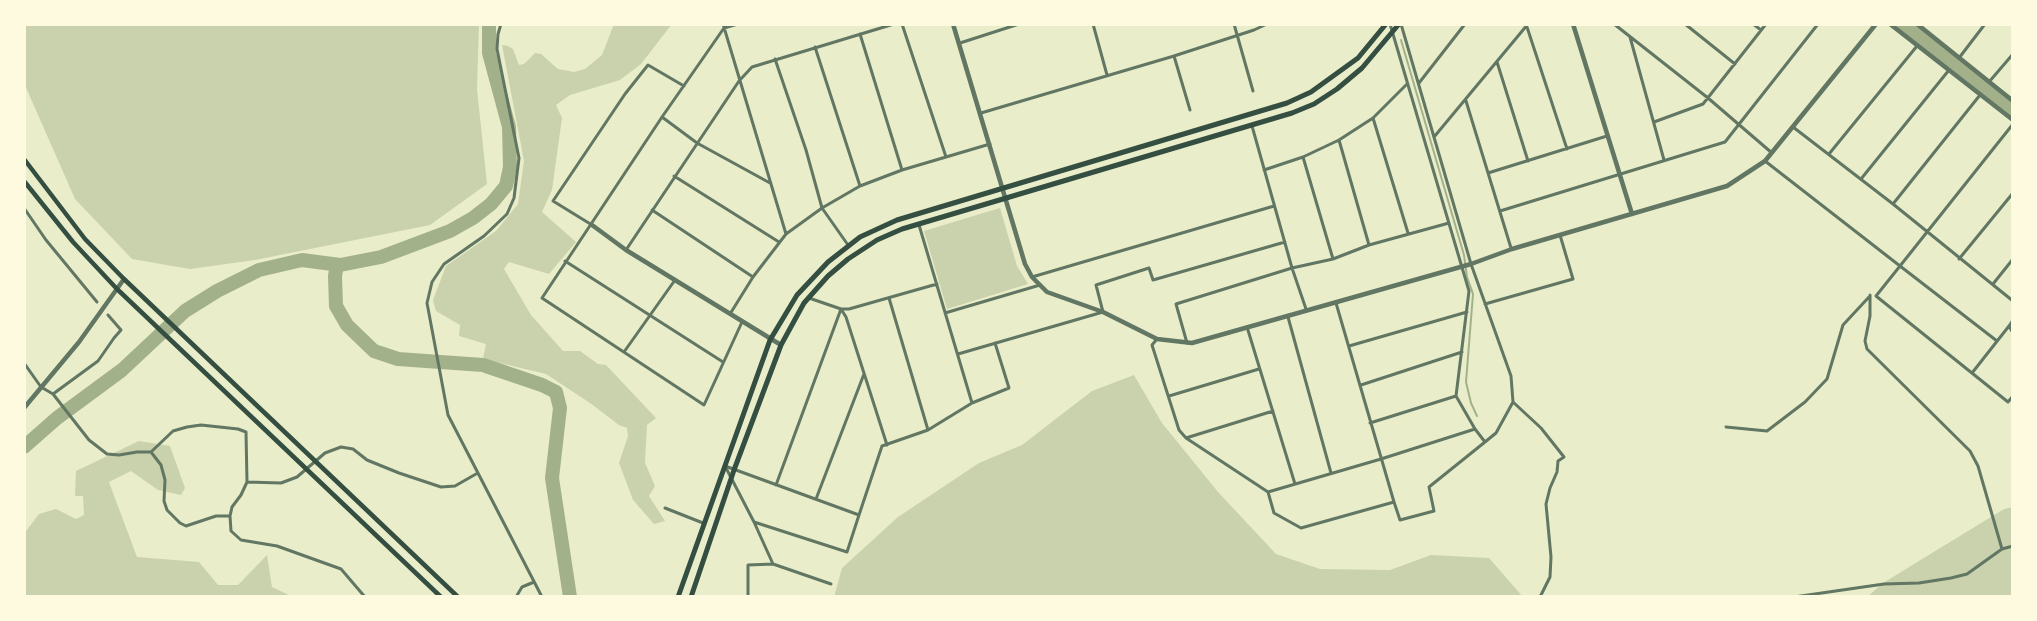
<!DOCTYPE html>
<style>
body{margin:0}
#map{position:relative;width:2037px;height:621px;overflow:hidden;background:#e9edc9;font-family:Commissioner,sans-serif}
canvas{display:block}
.frame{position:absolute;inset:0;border:26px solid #fefae0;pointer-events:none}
</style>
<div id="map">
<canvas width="2037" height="621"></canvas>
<div class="frame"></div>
</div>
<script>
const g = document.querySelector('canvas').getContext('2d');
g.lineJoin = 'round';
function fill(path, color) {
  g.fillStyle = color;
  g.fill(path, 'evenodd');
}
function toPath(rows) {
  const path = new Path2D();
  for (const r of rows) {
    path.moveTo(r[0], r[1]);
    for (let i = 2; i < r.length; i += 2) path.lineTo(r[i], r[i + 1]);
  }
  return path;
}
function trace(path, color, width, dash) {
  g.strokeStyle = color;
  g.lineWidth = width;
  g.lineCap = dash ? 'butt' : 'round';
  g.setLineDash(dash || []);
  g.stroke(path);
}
const green = toPath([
 [24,24,479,24,477,89,487,184,430,225,255,260,190,269,132,259,75,199,24,83],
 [614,24,672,24,641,64,620,80,570,95,556,105,562,118,552,190,542,212,576,242,549,274,509,262,504,269,531,315,563,351,580,351,598,364,606,365,656,418,647,425,645,463,655,486,649,496,665,521,654,524,633,500,619,463,628,436,627,428,619,425,590,403,546,374,483,359,486,344,459,336,460,325,436,311,433,300,446,266,496,231,518,204,524,161,502,45,508,46,513,49,519,65,524,64,535,53,541,54,558,69,574,72,585,69,602,55],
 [1000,208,1017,266,1028,284,947,309,924,231],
 [1134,375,1162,423,1218,492,1276,554,1320,569,1390,570,1431,555,1489,558,1523,597,834,597,842,568,898,517,979,463,1022,445,1092,391],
 [139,441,170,446,185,488,181,495,158,490,131,471,109,482,137,557,199,562,218,585,238,585,267,555,272,587,293,597,24,597,26,531,39,514,56,509,76,519,84,515,83,496,75,496,76,471],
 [2013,507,2013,597,1867,597,1883,583,2004,509]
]);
const stream = toPath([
 [1401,40,1464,255,1467,277,1473,294,1466,382,1471,403,1477,416]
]);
const river = toPath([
 [1903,24,2013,111],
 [337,265,335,276,336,306,347,325,374,351,398,359,483,365,542,385,556,392,560,408,552,478,570,597],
 [24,447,57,418,122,370,185,311,217,291,259,270,302,260,340,265,381,257,450,231,473,218,491,204,506,186,510,167,509,127,489,53,489,24]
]);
const minor = toPath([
 [501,24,498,34,497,49,519,158,514,198,507,214,484,236,444,264,432,282,427,303,448,415,542,597],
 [723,24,786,234,753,277,730,314],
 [738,24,724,28,662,117,542,298,704,405,742,322],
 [902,24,946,157,990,144],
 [1093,24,1107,75],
 [1234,24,1253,91],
 [1401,24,1471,264,1511,376,1513,402,1496,433,1485,442],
 [1526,24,1567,149],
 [1614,24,1708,98,1772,153],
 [1685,24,1735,64],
 [1753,24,1761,30],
 [860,34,902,170,946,157],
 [1630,37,1664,160],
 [960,43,1019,24],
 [1174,56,1254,30,1267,24],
 [1959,58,1985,24],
 [775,59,806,150,822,208,848,245],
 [1497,62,1528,161],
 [1989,82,2013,54],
 [1419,83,1465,24],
 [1466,101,1511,248],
 [981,113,1174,56,1190,110],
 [662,117,697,143,770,183],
 [1373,118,1408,233],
 [1654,122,1703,104,1766,24],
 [1252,126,1292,268,1306,309],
 [1793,127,1893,204,2013,301],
 [1434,137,1528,24],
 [1339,140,1369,245],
 [1829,154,1917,46],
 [1303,157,1333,259],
 [1765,161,1900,266,1876,296,2008,402,2013,396],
 [1264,170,1303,157,1339,140,1373,118,1407,84],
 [1488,173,1607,136],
 [674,176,779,242],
 [1861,179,1949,70],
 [860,186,902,170],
 [1893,204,1980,95],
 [24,208,46,240,97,302],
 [652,210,753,277],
 [1500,211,1725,142,1818,24],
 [592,225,553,201,625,94,648,65,684,86],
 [786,234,822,208,860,186,815,47],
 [626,250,739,81,752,67,894,24],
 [1959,259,2013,193],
 [565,261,723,362],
 [1032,277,1274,206],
 [1993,284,2013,259],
 [1870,295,1870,316,1865,341,1867,349,1970,451,1978,466,2002,549],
 [889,298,928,430],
 [1336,303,1394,502],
 [1485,304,1573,279,1560,235],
 [945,313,1040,285],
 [1288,317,1331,473],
 [2013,320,2009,326,2013,333],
 [1247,327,1295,484],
 [1157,339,1152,345,1179,430,1186,438,1268,492,1274,513,1301,528,1394,502,1400,520,1434,511,1429,487,1485,442,1475,429,1456,396,1469,291,1390,24],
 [1997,341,1900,266,2013,124],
 [1187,343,1176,304,1292,268,1333,259,1369,245,1449,223],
 [1349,346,1467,312],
 [624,352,675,280],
 [958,354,1103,312,1096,285,1149,268,1153,280,1285,242],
 [24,363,41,387,53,394,89,440,107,454,119,455,137,452,151,452,173,431,187,427,201,425,238,429,246,432,247,482,241,495,232,507,230,516,231,531,241,540,277,546,341,569,365,597],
 [1972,373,2009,326],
 [1361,385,1462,352],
 [53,394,98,361,114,338,121,330,108,315],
 [1169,396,1259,369],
 [1513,402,1541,428,1564,457,1558,461,1557,472,1550,488,1546,504,1551,557,1550,577,1540,597],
 [972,403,1009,388,995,343],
 [1370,423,1456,396],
 [1726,427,1767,431,1805,402,1827,379,1843,325,1869,297],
 [1186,438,1273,411],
 [887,445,846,317,841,309,849,309,937,284],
 [151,452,161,465,165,480,164,501,167,510,180,523,186,526,216,516,230,516],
 [247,482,281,483,297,477,325,453,341,447,353,449,367,460,399,473,441,487,455,486,476,474],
 [776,485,841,309,809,298],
 [1268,492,1381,459,1475,429],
 [816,499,864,374],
 [665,508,703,523],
 [859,515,725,466,754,522,847,552,859,515,882,446,928,430,972,403,919,225],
 [773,564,831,584],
 [516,597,522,587,534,582],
 [748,597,748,565,773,564,754,522],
 [1794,597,1884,584,1919,583,1951,578,1967,574,2002,549,2013,546]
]);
const tertiary = toPath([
 [953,24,1025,264,1032,277,1047,292,1103,312,1157,339,1192,343,1471,264,1512,249,1727,186,1765,161,1876,24],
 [1573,24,1632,214],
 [1890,24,2013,120],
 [1917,24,2013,101],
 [592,225,626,250,781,345],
 [24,408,79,342,124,279]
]);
const secondary = toPath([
 [24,159,85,239,124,279,458,597],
 [24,181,73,242,117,289,441,597]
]);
const primary = toPath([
 [678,597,770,340,797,295,828,262,860,237,897,220,1287,103,1311,92,1358,58,1386,24],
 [691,597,734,470,781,345,804,303,828,276,848,259,877,240,902,229,1292,113,1314,104,1337,89,1362,68,1399,24]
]);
fill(green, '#cad2ad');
trace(stream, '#a3b18a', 2);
trace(river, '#a3b18a', 14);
trace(minor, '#617663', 3);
trace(tertiary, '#617663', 4.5);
trace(secondary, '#344e41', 4.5);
trace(primary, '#344e41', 5);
</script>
